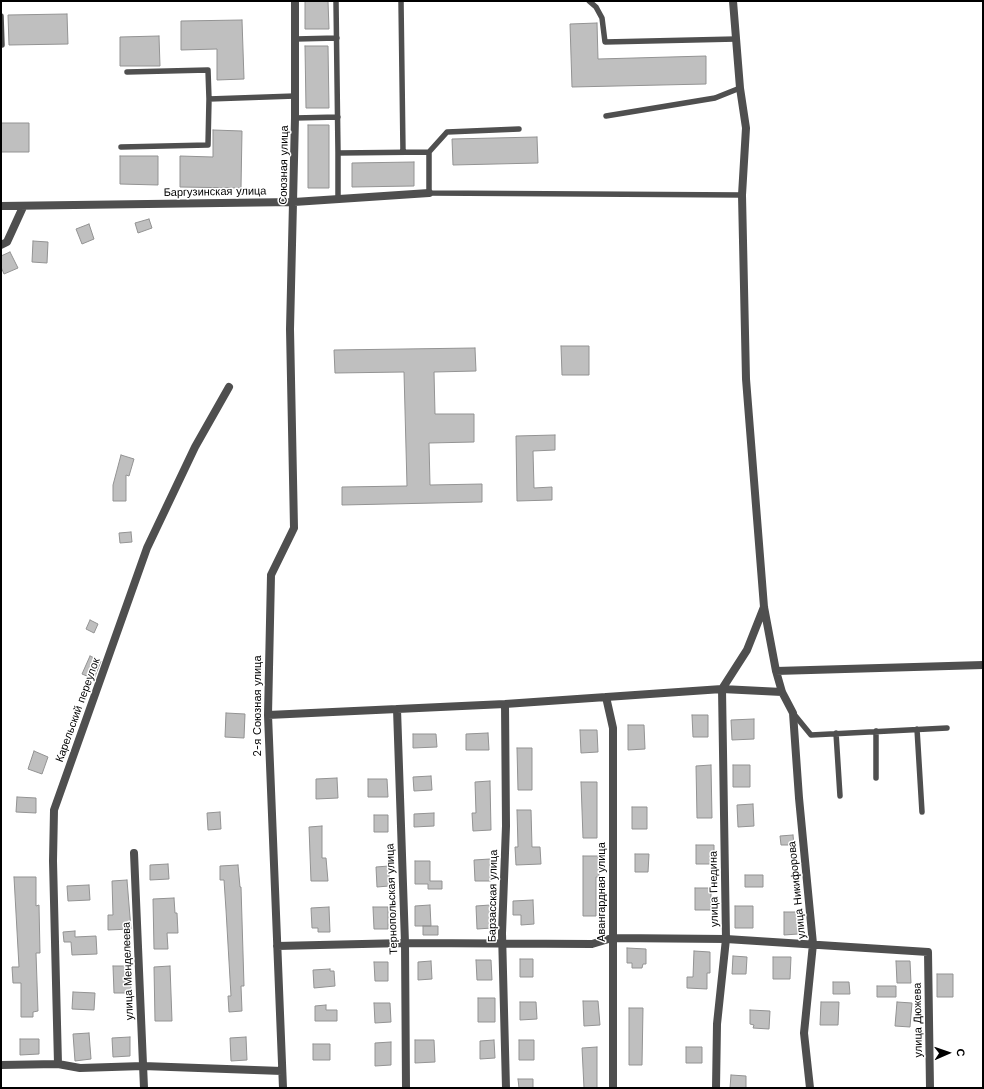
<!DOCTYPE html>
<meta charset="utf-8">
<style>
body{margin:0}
#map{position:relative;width:984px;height:1089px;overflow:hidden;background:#fff;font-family:"Work Sans",sans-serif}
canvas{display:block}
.frame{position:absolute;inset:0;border:2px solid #000;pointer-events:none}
.north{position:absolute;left:928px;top:1033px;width:40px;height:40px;-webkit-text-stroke:3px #fff;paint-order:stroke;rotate:88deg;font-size:11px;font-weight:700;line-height:16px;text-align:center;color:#000}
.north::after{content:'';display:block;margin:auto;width:14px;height:18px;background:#000;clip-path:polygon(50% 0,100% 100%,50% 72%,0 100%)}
</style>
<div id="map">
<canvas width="984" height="1089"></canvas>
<div class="frame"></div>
<div class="north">С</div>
</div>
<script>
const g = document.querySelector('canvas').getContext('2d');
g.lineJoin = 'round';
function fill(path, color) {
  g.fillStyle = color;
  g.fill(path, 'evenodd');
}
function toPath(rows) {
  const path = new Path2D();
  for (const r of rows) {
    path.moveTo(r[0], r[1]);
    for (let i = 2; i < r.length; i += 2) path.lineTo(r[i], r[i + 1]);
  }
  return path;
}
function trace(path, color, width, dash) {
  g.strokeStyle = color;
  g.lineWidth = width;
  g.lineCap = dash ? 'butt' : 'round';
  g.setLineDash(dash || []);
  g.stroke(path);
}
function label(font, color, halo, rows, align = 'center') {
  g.font = font + ' "Work Sans",sans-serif';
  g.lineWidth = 3;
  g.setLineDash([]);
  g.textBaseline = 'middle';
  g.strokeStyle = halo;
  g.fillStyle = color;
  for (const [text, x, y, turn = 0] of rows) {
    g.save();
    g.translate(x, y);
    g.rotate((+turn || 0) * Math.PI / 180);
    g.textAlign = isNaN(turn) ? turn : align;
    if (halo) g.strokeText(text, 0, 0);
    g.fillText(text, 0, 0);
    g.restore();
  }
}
const building = toPath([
 [305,1,328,1,329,29,305,29,305,1],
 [67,14,68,44,9,45,8,15,67,14],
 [242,20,244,79,217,80,217,49,181,50,181,21,242,20],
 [597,23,598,59,706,56,706,84,572,87,570,24,597,23],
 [159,36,160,66,120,66,120,37,159,36],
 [305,46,328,46,329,108,306,108,305,46],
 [1,123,29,123,29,152,1,152,1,123],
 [308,125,329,125,329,188,308,188,308,125],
 [213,130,242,131,241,188,180,187,180,156,213,157,213,130],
 [537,137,538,163,453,165,452,139,537,137],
 [120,156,158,156,158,185,120,184,120,156],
 [414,162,414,186,352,187,352,163,414,162],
 [149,219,152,228,138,233,135,223,149,219],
 [89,224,94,239,82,244,76,229,89,224],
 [33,241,48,242,47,263,32,262,33,241],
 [10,252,18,268,4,274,1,267,1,256,10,252],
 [561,346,589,346,589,375,562,375,561,346],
 [475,348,476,371,434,372,435,414,474,414,474,442,429,443,430,485,482,484,482,502,342,505,342,487,407,486,404,372,335,373,334,350,475,348],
 [555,435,555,450,533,451,534,488,552,487,552,500,517,501,516,436,555,435],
 [121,455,134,459,129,476,126,475,126,501,113,501,113,485,121,455],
 [131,532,132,542,120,543,119,533,131,532],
 [90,620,98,624,94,633,86,629,90,620],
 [90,656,101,661,94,679,82,674,90,656],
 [226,713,245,714,244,738,225,737,226,713],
 [692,715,708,715,708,737,693,737,692,715],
 [754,719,754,739,732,740,731,720,754,719],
 [628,725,644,725,645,749,628,750,628,725],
 [580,730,597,730,598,752,581,753,580,730],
 [488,733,489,750,466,750,466,734,488,733],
 [413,734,436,734,437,747,413,748,413,734],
 [517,748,532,748,532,790,518,790,517,748],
 [34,751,48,757,42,774,28,769,34,751],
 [711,765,712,818,697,818,696,766,711,765],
 [733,765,750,765,750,787,733,787,733,765],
 [431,776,432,790,414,791,413,777,431,776],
 [337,778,338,798,316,799,316,779,337,778],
 [368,779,387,779,388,797,368,797,368,779],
 [490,781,491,830,473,831,472,813,476,813,475,782,490,781],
 [581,782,597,782,597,838,583,838,581,782],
 [17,797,36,798,36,813,16,812,17,797],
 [753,804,754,826,738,827,737,805,753,804],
 [632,807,647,807,647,829,632,829,632,807],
 [517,810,531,810,532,847,540,847,541,864,516,865,515,847,518,847,517,810],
 [220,812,221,829,208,830,207,813,220,812],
 [434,813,434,826,414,827,414,814,434,813],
 [374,815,388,815,388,832,374,832,374,815],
 [322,826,322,858,326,858,328,881,311,881,309,827,322,826],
 [793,835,794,845,781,845,780,836,793,835],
 [696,845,714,845,714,864,696,864,696,845],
 [635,854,649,854,648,872,635,872,635,854],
 [583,856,598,856,599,877,596,877,596,916,583,916,583,856],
 [490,859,491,881,475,881,474,860,490,859],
 [415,861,430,861,430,881,442,881,442,889,428,889,428,884,415,884,415,861],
 [168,864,169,879,150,880,150,865,168,864],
 [238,865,240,887,241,887,244,986,241,986,242,1011,229,1012,228,996,231,996,226,910,224,880,220,880,220,866,238,865],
 [389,866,389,886,377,887,376,867,389,866],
 [745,875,763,875,763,887,745,887,745,875],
 [14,877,36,877,36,906,39,905,40,953,36,953,38,1011,33,1012,33,1017,21,1017,21,983,13,983,12,967,19,967,14,877],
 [127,880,131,929,108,930,108,915,113,915,112,881,127,880],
 [89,885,90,900,68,901,67,886,89,885],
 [695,888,711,888,711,910,695,910,695,888],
 [174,898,175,913,177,913,178,933,167,933,168,949,154,949,153,899,174,898],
 [533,900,534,924,521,925,521,915,513,915,513,901,533,900],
 [430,905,431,926,415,926,415,906,430,905],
 [490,905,492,928,477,929,476,906,490,905],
 [735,906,753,906,753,928,735,928,735,906],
 [329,907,330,932,318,932,318,928,312,928,311,908,329,907],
 [373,907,388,907,388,929,374,929,373,907],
 [784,912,798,912,798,934,784,935,784,912],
 [423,926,438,926,438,935,423,935,423,926],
 [75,931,75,937,96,936,97,954,72,955,71,942,64,942,63,932,75,931],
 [627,948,646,949,646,964,643,964,642,968,632,968,632,963,627,963,627,948],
 [694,951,710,952,710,973,707,973,707,989,687,988,687,977,693,977,694,951],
 [733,956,747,957,746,974,732,974,733,956],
 [773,957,791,957,790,979,773,979,773,957],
 [520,959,533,959,533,977,520,977,520,959],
 [476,960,491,960,492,980,477,980,476,960],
 [431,961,432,979,418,980,418,962,431,961],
 [896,961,910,961,911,983,897,983,896,961],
 [374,962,388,962,388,981,375,981,374,962],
 [113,966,126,966,126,970,130,970,131,993,114,993,113,966],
 [170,966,172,1021,155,1021,154,967,170,966],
 [330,969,330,971,334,971,335,986,314,988,313,970,330,969],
 [937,974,953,974,953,997,937,997,937,974],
 [833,982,849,982,850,994,833,994,833,982],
 [877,986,896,986,896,997,877,997,877,986],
 [73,992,95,993,94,1010,72,1009,73,992],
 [478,998,495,998,495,1022,478,1022,478,998],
 [583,1001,598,1001,600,1025,584,1026,583,1001],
 [520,1002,536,1002,537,1019,520,1020,520,1002],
 [821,1002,839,1002,838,1025,820,1025,821,1002],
 [897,1002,912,1003,910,1027,895,1026,897,1002],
 [374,1003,390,1003,391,1022,375,1023,374,1003],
 [326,1005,326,1010,337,1010,337,1021,315,1021,315,1006,326,1005],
 [629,1008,643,1008,642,1065,629,1065,629,1008],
 [750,1010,770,1011,769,1029,753,1028,754,1025,750,1024,750,1010],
 [89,1033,91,1059,75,1061,73,1034,89,1033],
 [130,1037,130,1056,113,1057,112,1038,130,1037],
 [246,1037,247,1060,231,1061,230,1038,246,1037],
 [20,1039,39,1039,39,1054,20,1055,20,1039],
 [415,1040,434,1040,435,1062,415,1063,415,1040],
 [494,1040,495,1058,480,1059,480,1041,494,1040],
 [519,1040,534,1040,534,1060,519,1060,519,1040],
 [391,1042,391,1065,375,1066,375,1043,391,1042],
 [313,1044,330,1044,330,1060,313,1060,313,1044],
 [597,1047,597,1088,584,1088,582,1048,597,1047],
 [686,1047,702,1047,702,1063,686,1063,686,1047],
 [731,1075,746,1076,746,1088,730,1088,731,1075],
 [518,1079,533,1079,533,1088,519,1088,518,1079]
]);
const service = toPath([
 [336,1,338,153,429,152],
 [401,1,403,152],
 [589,1,596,7,602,18,605,42,736,39],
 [1,16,2,45],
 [296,39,337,38],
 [127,72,208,70,209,99],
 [606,116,715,98,740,88],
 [295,118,338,117],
 [519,129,447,132,429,152,429,193,742,195],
 [121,147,208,145,209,99,295,96],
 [338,153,338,200],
 [793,713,811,735,947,728],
 [917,729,922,812],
 [836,733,840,796],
 [876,778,876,731]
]);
const minor = toPath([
 [733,1,740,88,746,128,742,195,746,379,764,607,776,671,782,692,793,713,799,798,813,944,804,1033,810,1088],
 [1,206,294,202,429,193],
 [1,245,7,242,23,207],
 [776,671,983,665],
 [606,697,613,728,613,1088],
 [505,704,506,826,502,933,506,1088],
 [397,709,405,943,406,1088],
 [268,715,505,704,722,689,782,692],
 [134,853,144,1088],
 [277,946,405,943,592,944,612,938,726,939,928,952,930,1088],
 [58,1064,53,861,54,810,147,548,195,447,229,387],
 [1,1065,58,1064,80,1068,143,1066,282,1071],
 [283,1088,268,715,271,575,294,528,290,329,295,118,295,1],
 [716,1088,717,1024,726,939,722,689,747,650,764,607]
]);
const streetNames = [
 ["Союзная улица",284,165,-89],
 ["Баргузинская улица",215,192,-1],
 ["2-я Союзная улица",258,706,-90],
 ["Карельский переулок",78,710,-70],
 ["улица Гнедина",714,889,-91],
 ["улица Никифорова",797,890,-96],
 ["Авангардная улица",602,892,-90],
 ["Барзасская улица",493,896,-89],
 ["Тернопольская улица",392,899,-92],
 ["улица Менделеева",128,971,-92],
 ["улица Дюжева",918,1020,-91]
];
fill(building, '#bfbfbf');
trace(building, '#939393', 1);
trace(service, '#4f4f4f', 5.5);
trace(minor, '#4f4f4f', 8);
label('11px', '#000', '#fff', streetNames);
</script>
